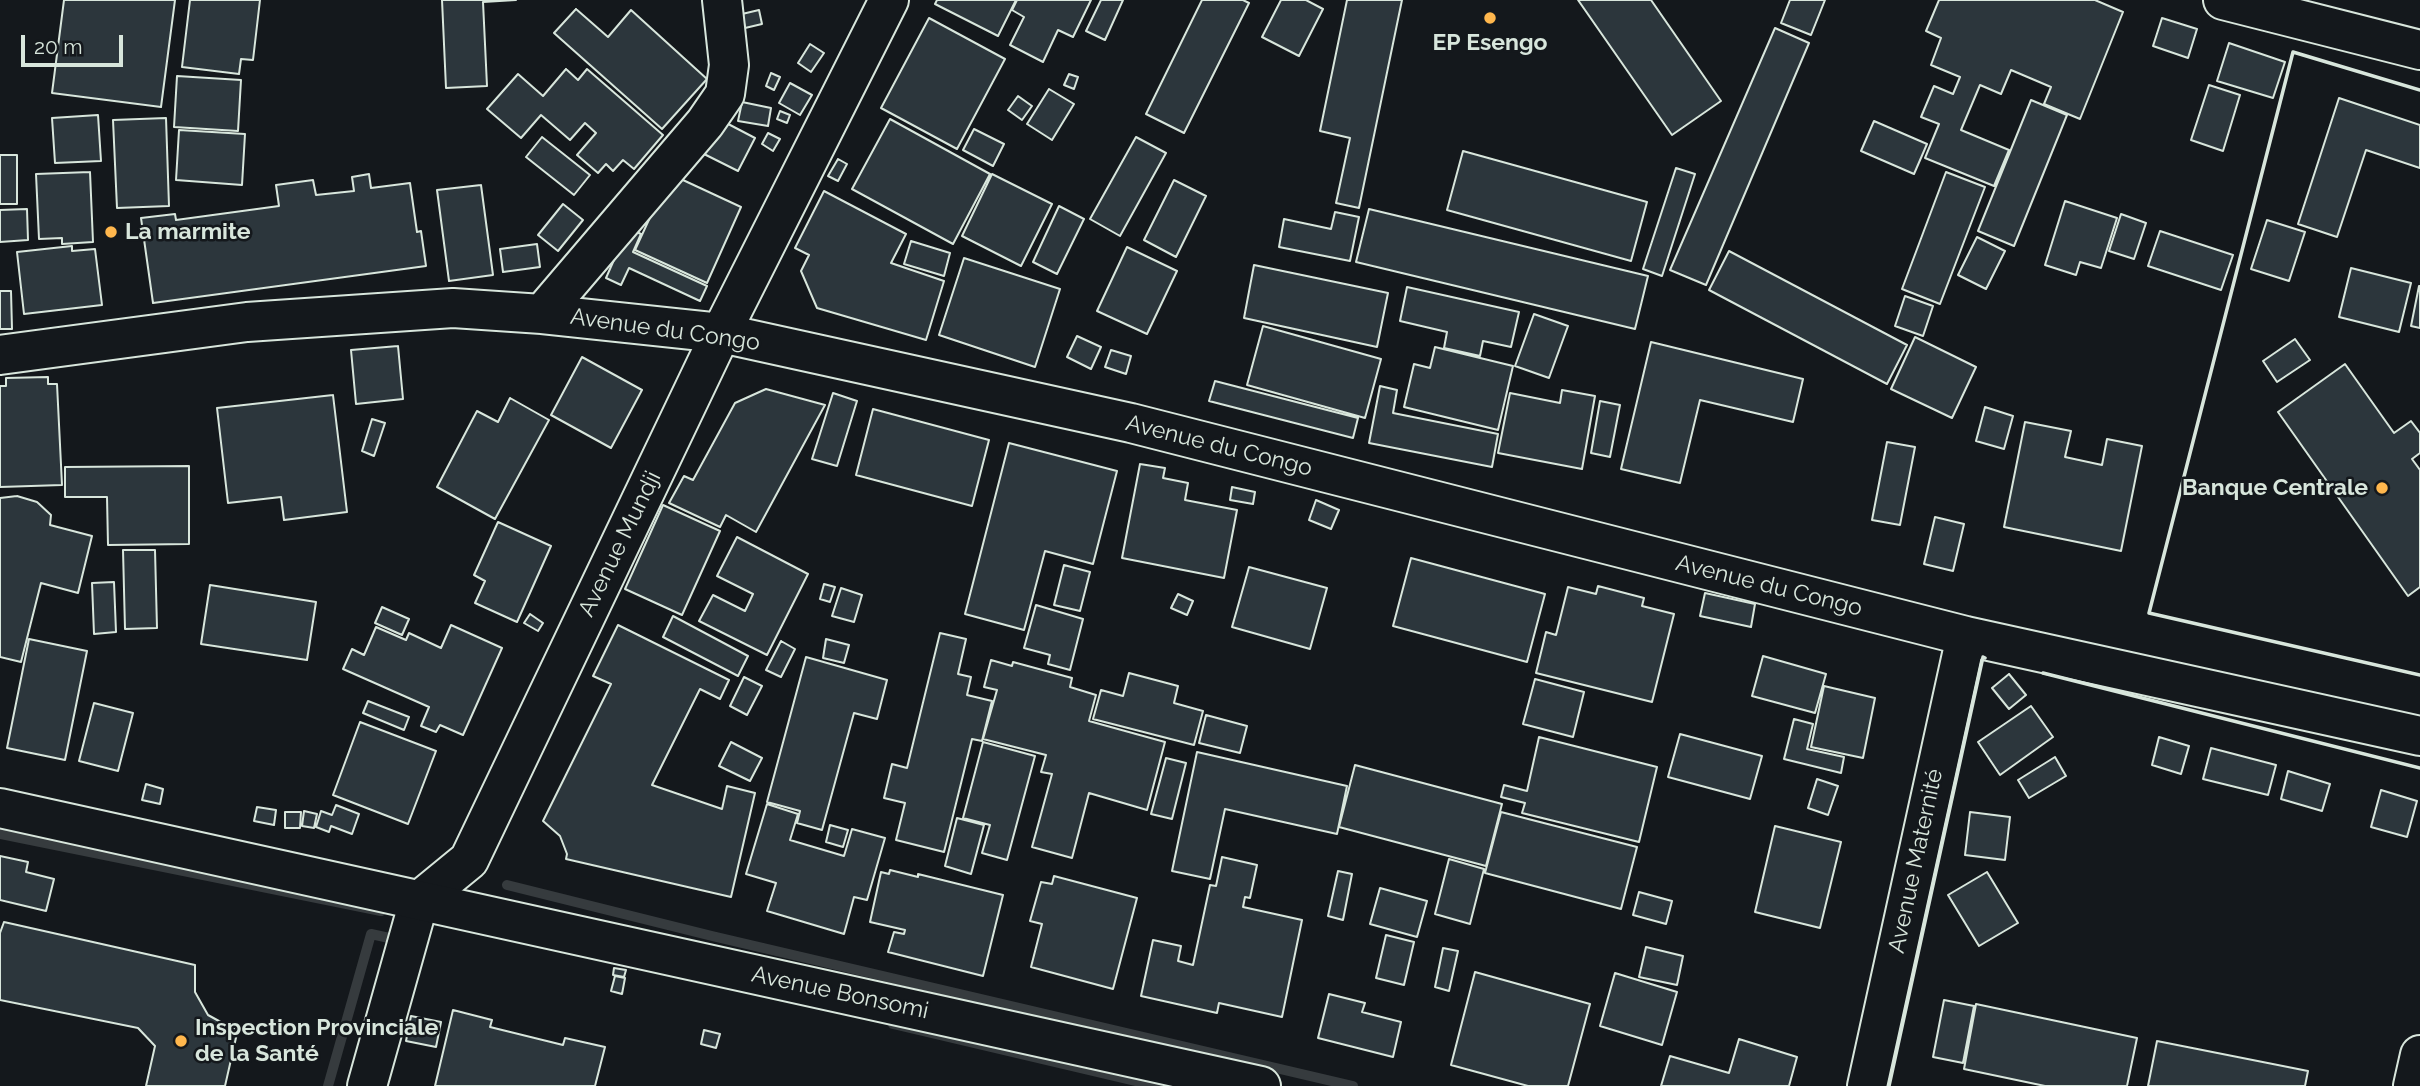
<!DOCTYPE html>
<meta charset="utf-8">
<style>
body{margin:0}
#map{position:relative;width:2420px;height:1086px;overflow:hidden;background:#14181c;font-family:Raleway,sans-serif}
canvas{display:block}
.scale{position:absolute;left:21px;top:35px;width:102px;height:32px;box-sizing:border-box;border:4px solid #d8e6dc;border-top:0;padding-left:9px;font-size:21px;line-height:24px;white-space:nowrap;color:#d8e6dc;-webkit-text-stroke:5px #14181c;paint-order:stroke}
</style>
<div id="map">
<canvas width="2420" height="1086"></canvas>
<div class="scale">20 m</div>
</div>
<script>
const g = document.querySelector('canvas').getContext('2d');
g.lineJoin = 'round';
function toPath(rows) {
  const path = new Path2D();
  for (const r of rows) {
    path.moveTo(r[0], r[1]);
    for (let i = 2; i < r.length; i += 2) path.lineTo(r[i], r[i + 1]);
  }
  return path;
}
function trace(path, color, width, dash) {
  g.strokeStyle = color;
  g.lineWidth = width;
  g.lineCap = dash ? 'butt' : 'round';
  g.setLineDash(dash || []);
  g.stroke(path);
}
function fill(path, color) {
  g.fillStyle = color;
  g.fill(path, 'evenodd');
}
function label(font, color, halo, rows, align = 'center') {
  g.font = font + ' Raleway,sans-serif';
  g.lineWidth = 5;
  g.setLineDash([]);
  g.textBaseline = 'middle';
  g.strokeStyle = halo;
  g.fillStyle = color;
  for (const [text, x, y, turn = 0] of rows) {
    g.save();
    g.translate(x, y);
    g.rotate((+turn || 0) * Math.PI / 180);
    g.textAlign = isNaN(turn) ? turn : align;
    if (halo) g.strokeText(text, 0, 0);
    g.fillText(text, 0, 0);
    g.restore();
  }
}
const stream = toPath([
 [0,834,381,911],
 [507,885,712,936,1353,1086],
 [893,1024,1157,1086],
 [328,1086,371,934,403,941]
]);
const building = toPath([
 [64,0,175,0,161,107,52,93,64,0],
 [190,0,260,0,253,60,241,59,239,74,182,67,190,0],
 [442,0,516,0,483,2,487,86,446,88,442,0],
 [937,0,1016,0,998,36,935,4,937,0],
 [1017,0,1091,0,1073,37,1058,30,1043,62,1010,45,1024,17,1012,10,1017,0],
 [1101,0,1123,0,1105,40,1086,31,1101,0],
 [1202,0,1243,0,1249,3,1184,133,1146,114,1202,0],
 [1281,0,1306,0,1323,9,1299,56,1262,37,1281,0],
 [1347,0,1402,0,1359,208,1336,203,1350,138,1320,131,1347,0],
 [1578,0,1651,0,1721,101,1672,135,1578,0],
 [1790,0,1825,0,1811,35,1781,23,1790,0],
 [1939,0,2095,0,2123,12,2080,119,2044,104,2051,87,2011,70,2001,94,1980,85,1961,130,2009,150,1994,186,1925,158,1939,124,1921,117,1934,86,1953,94,1960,77,1931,65,1941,38,1926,31,1939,0],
 [576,9,608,37,631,10,707,79,662,129,554,33,576,9],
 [759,10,762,24,745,28,742,14,759,10],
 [929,18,1005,59,957,149,881,108,929,18],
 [2162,18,2197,29,2188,58,2153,46,2162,18],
 [1775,28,1809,43,1706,285,1670,270,1775,28],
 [2229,43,2285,62,2273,98,2217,81,2229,43],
 [810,44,824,53,811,72,798,63,810,44],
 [566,69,578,80,587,69,663,135,634,169,623,160,613,171,606,164,598,173,577,155,596,133,585,123,570,140,541,115,521,138,487,109,518,74,543,96,566,69],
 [771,73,780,77,774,90,766,86,771,73],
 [1069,74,1078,77,1074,89,1064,85,1069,74],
 [177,76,241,80,238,131,174,127,177,76],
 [790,83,812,95,800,115,779,103,790,83],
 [2209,85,2240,95,2223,151,2191,140,2209,85],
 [1049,89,1074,104,1052,140,1027,124,1049,89],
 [1018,96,1032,106,1022,120,1008,110,1018,96],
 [2339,98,2420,125,2420,168,2366,150,2337,237,2298,224,2339,98],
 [2031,100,2067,115,2014,246,1978,231,2031,100],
 [742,102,771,108,768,126,738,121,742,102],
 [780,111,790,115,787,123,777,119,780,111],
 [98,115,101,161,55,163,52,118,98,115],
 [711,115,755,138,738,171,694,149,711,115],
 [166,118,169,206,117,208,113,120,166,118],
 [890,119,990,174,953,244,852,189,890,119],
 [1874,121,1927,144,1914,174,1861,151,1874,121],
 [974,129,1004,144,993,166,963,150,974,129],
 [179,130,245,134,242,185,176,180,179,130],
 [768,133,780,139,773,151,762,144,768,133],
 [542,137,590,175,574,195,526,157,542,137],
 [1136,137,1166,153,1120,236,1090,219,1136,137],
 [1463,151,1647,202,1631,261,1447,210,1463,151],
 [0,155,17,155,17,204,0,204,0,155],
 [838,159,847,164,838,181,828,176,838,159],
 [1676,168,1695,174,1662,276,1643,269,1676,168],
 [90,172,93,242,62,244,62,238,39,239,36,174,90,172],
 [1946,172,1985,187,1940,304,1902,289,1946,172],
 [369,174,371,188,410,183,417,232,421,231,426,266,153,303,141,218,175,214,176,220,279,206,276,185,313,180,316,195,354,191,352,177,369,174],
 [670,174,741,207,707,283,635,250,670,174],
 [992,174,1052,204,1021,266,962,236,992,174],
 [1174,180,1206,196,1176,257,1144,240,1174,180],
 [481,185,493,275,449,281,437,190,481,185],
 [824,191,906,234,891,263,944,281,926,340,817,308,801,271,809,255,795,248,824,191],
 [2065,201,2117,218,2101,268,2080,262,2076,275,2045,265,2065,201],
 [563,204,583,220,558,251,538,235,563,204],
 [1059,206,1084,219,1057,274,1033,262,1059,206],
 [27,209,28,240,0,242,0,210,27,209],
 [1369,209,1648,276,1635,329,1356,262,1369,209],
 [1335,212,1359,217,1350,261,1279,247,1284,219,1331,229,1335,212],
 [2121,214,2146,223,2134,259,2109,251,2121,214],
 [2267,220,2305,232,2289,281,2251,269,2267,220],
 [628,228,641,234,633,252,707,286,700,301,629,268,621,285,606,278,628,228],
 [2160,231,2233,255,2221,290,2148,266,2160,231],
 [1977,237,2005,251,1986,289,1958,275,1977,237],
 [911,241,950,253,944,276,904,264,911,241],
 [537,244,540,267,503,272,500,249,537,244],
 [72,246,72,251,95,249,102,305,24,314,17,252,72,246],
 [1127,247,1177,271,1147,334,1097,311,1127,247],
 [1729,251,1907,345,1887,384,1709,290,1729,251],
 [964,258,1060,289,1035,367,939,335,964,258],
 [1254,265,1388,293,1377,347,1244,318,1254,265],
 [2351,268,2411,283,2399,332,2339,317,2351,268],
 [2419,286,2420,286,2420,328,2411,326,2419,286],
 [1407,287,1519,312,1511,347,1483,341,1480,356,1444,348,1447,332,1400,321,1407,287],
 [0,291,11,291,12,329,0,329,0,291],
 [1905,296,1933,306,1923,336,1895,326,1905,296],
 [1534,314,1568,326,1549,378,1515,366,1534,314],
 [1263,326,1381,359,1365,418,1247,385,1263,326],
 [1077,336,1101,347,1091,369,1067,357,1077,336],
 [1915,337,1976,367,1952,418,1891,389,1915,337],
 [2295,339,2310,360,2277,382,2263,361,2295,339],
 [1651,342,1803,379,1793,422,1700,400,1680,483,1621,469,1651,342],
 [398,346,403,399,356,404,351,350,398,346],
 [1435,347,1513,366,1498,430,1404,407,1414,364,1430,368,1435,347],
 [1111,350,1131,356,1126,374,1105,367,1111,350],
 [582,357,642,390,611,448,551,415,582,357],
 [2345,364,2394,433,2411,421,2420,433,2420,453,2412,459,2420,470,2420,587,2408,596,2278,412,2345,364],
 [48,377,48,384,57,384,62,485,0,487,0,386,6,386,6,378,48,377],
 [1215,381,1358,418,1353,438,1209,401,1215,381],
 [1380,386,1397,390,1393,413,1498,434,1492,467,1369,443,1380,386],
 [766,389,825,405,756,532,726,515,720,527,669,503,684,476,693,480,735,403,766,389],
 [1562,390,1595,396,1582,469,1498,453,1510,393,1560,403,1562,390],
 [833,393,857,401,837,466,812,459,833,393],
 [333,395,347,512,284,520,281,497,228,503,217,408,333,395],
 [510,398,549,420,495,519,437,487,477,411,498,422,510,398],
 [1600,401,1620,405,1610,457,1591,453,1600,401],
 [1985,407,2013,416,2004,449,1976,441,1985,407],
 [873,409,989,440,972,506,856,475,873,409],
 [372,419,385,423,374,456,362,451,372,419],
 [2025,422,2071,431,2065,457,2102,465,2107,439,2142,446,2121,551,2004,527,2025,422],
 [1887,442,1915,447,1900,525,1872,520,1887,442],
 [1009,443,1117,471,1093,564,1045,551,1024,630,965,614,1009,443],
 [1140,464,1165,468,1163,478,1188,483,1185,500,1237,510,1224,578,1122,558,1140,464],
 [189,466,189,544,108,545,107,497,65,497,65,467,189,466],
 [1232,487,1255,492,1253,504,1230,500,1232,487],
 [17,496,37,502,51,515,50,525,92,536,78,593,41,583,21,662,0,657,0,498,17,496],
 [1316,500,1339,510,1331,529,1309,520,1316,500],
 [663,505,720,531,682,615,625,589,663,505],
 [1935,517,1964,524,1953,571,1924,564,1935,517],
 [498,522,551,546,517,622,475,603,485,581,474,575,498,522],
 [737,537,808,574,767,655,699,621,713,595,745,611,753,594,717,576,737,537],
 [123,550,155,550,157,628,125,629,123,550],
 [1411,558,1545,594,1527,662,1393,626,1411,558],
 [1064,565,1090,572,1080,611,1054,605,1064,565],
 [1249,567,1327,588,1310,649,1232,627,1249,567],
 [114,582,116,632,94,634,92,583,114,582],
 [824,584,835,587,830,602,820,599,824,584],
 [210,585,316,602,307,660,201,644,210,585],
 [1598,586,1644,598,1642,606,1674,614,1652,702,1536,673,1546,632,1556,635,1568,587,1596,594,1598,586],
 [841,588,862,595,854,622,832,616,841,588],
 [1705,593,1755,604,1751,627,1700,616,1705,593],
 [1178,594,1193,601,1187,615,1171,608,1178,594],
 [1036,605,1083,619,1070,670,1048,664,1050,655,1024,648,1036,605],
 [382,607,409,619,402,635,375,623,382,607],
 [530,614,543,623,538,631,524,623,530,614],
 [673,616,748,656,738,676,663,637,673,616],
 [451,625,502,648,463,735,440,725,436,732,421,726,429,707,343,669,352,649,364,655,376,627,406,640,409,633,441,648,451,625],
 [618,625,729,680,720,699,700,689,652,785,722,809,727,786,755,793,731,897,566,859,567,854,560,836,543,821,611,684,593,676,618,625],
 [940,633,966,639,958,674,971,677,967,695,992,701,982,741,972,739,944,852,896,840,905,803,884,798,892,764,907,768,940,633],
 [29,639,87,651,65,760,7,748,29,639],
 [826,639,849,645,844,663,823,658,826,639],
 [781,641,795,649,781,677,766,670,781,641],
 [1763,656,1826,674,1815,713,1752,696,1763,656],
 [806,657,887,680,877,719,854,713,822,830,797,823,800,811,767,802,806,657],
 [991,660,1012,666,1013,662,1072,678,1070,687,1096,695,1089,721,1165,742,1147,810,1089,793,1072,858,1032,847,1052,774,1041,772,1046,755,983,739,997,690,984,687,991,660],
 [1129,673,1178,686,1174,703,1203,711,1194,745,1093,719,1101,690,1123,696,1129,673],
 [2009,674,2026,695,2009,709,1992,688,2009,674],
 [744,677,762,686,747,715,730,706,744,677],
 [1535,679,1584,692,1573,737,1523,724,1535,679],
 [1824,686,1875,698,1863,758,1811,747,1824,686],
 [368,701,409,717,404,730,363,713,368,701],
 [94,703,133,713,118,771,79,761,94,703],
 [2031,706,2053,737,2000,775,1978,742,2031,706],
 [1206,715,1247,726,1240,753,1199,743,1206,715],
 [1794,719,1813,724,1807,749,1844,757,1841,773,1784,759,1794,719],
 [360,722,436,751,408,824,333,795,360,722],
 [1680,734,1762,756,1750,799,1668,777,1680,734],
 [1539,737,1657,767,1639,842,1522,813,1525,803,1501,797,1504,785,1527,791,1539,737],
 [2159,737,2189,746,2181,774,2152,765,2159,737],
 [731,742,762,758,750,781,719,766,731,742],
 [983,742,1035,756,1007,860,982,853,990,825,963,818,983,742],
 [2211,748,2276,765,2268,795,2203,779,2211,748],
 [1197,752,1347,786,1337,834,1225,809,1210,879,1172,871,1197,752],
 [2055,757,2066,776,2029,798,2018,780,2055,757],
 [1166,758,1186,763,1172,819,1151,814,1166,758],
 [1355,765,1502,804,1486,866,1339,827,1355,765],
 [2288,771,2330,784,2322,811,2281,799,2288,771],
 [1817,779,1838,786,1828,815,1808,808,1817,779],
 [146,784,163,789,160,804,142,800,146,784],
 [2381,790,2417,801,2407,837,2371,827,2381,790],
 [767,804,798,814,790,840,844,856,852,829,885,838,867,900,854,897,844,934,767,911,776,883,746,874,767,804],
 [336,805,359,814,352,834,331,826,329,832,316,827,321,811,332,815,336,805],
 [257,807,276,810,274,825,254,821,257,807],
 [304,811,317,814,314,828,302,826,304,811],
 [285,812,301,812,300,828,285,828,285,812],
 [1501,812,1637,847,1621,909,1485,873,1501,812],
 [1970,812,2010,817,2005,860,1965,855,1970,812],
 [957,818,984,825,971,874,945,866,957,818],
 [830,825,848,830,843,847,826,842,830,825],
 [1775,826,1841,842,1820,928,1755,912,1775,826],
 [0,856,28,862,26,872,54,879,46,911,0,900,0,856],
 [1222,857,1257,865,1250,898,1245,897,1243,907,1302,920,1282,1017,1219,1003,1217,1013,1141,996,1153,940,1181,946,1178,961,1193,965,1210,885,1216,886,1222,857],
 [1449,859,1484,869,1470,924,1435,914,1449,859],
 [890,870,918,877,918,874,1003,895,983,976,888,952,894,932,904,934,905,930,870,922,881,872,889,874,890,870],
 [1338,871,1352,874,1343,920,1328,916,1338,871],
 [1987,872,2018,923,1979,946,1948,895,1987,872],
 [1054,876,1137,898,1113,989,1031,967,1042,924,1030,921,1041,882,1052,884,1054,876],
 [1380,888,1427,901,1417,937,1370,924,1380,888],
 [1639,892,1672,901,1666,924,1633,915,1639,892],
 [4,922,195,965,195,992,208,1015,228,1026,238,1029,225,1086,146,1086,155,1046,138,1028,0,1000,0,933,4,922],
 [1386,935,1414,942,1404,985,1376,978,1386,935],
 [1646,947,1683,956,1677,985,1639,977,1646,947],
 [1443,948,1458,951,1449,991,1435,987,1443,948],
 [614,968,626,970,624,977,613,975,614,968],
 [1475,972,1590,1004,1568,1086,1528,1086,1451,1065,1475,972],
 [1615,973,1677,992,1662,1045,1600,1026,1615,973],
 [615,976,625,978,622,994,611,991,615,976],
 [1329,994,1365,1003,1362,1012,1401,1022,1393,1057,1318,1038,1329,994],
 [1944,1000,1974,1006,1963,1063,1933,1057,1944,1000],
 [1976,1004,2137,1038,2127,1086,2045,1086,1964,1069,1976,1004],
 [453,1010,492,1020,490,1027,563,1045,565,1038,605,1047,595,1086,435,1086,453,1010],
 [411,1016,441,1022,436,1047,406,1041,411,1016],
 [704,1030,720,1034,716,1048,701,1044,704,1030],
 [1739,1039,1797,1057,1789,1086,1661,1086,1670,1056,1729,1073,1739,1039],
 [2157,1041,2308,1071,2305,1086,2148,1086,2157,1041]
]);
const minor = toPath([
 [2223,0,2420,50],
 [542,314,705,123,725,94,729,65,722,0],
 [0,355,247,322,453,308,542,314,721,333,1131,423,1966,636,2420,736],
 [367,1086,419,901,469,860,721,333,889,0],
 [1867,1086,1966,636],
 [2413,1086,2420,1055]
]);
const major = toPath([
 [0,808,1261,1086]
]);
const wall = toPath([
 [2420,90,2293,52,2149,613,2420,675],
 [2043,673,2420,768],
 [1889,1086,1983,657,1985,658]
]);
const markers = [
 [1490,18,7,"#ffb74d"],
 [111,232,7,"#ffb74d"],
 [2382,488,7,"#ffb74d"],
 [181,1041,7,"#ffb74d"]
];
const poiNames = [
 ["EP Esengo",1490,43,"center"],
 ["La marmite",125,232],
 ["Banque Centrale",2368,488,"right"],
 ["Inspection Provinciale",195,1028],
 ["de la Santé",195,1054]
];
const streetNames = [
 ["Avenue du Congo",665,330,8],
 ["Avenue du Congo",1219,446,14],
 ["Avenue Mundji",620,544,-64],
 ["Avenue du Congo",1769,586,14],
 ["Avenue Maternité",1916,861,-78],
 ["Avenue Bonsomi",840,993,12]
];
trace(stream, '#363b3e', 10);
fill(building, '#2c363c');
trace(building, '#d8e6dc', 2);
trace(minor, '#d8e6dc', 42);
trace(major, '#d8e6dc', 42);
trace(minor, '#14181c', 38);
trace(major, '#14181c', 38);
trace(wall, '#d8e6dc', 3.5);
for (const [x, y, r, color] of markers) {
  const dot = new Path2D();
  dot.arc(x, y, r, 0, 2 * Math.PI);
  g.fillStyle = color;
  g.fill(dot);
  trace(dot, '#14181c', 2.5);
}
label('bold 23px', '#d8e6dc', '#14181c', poiNames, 'left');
label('23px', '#d8e6dc', '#14181c', streetNames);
</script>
